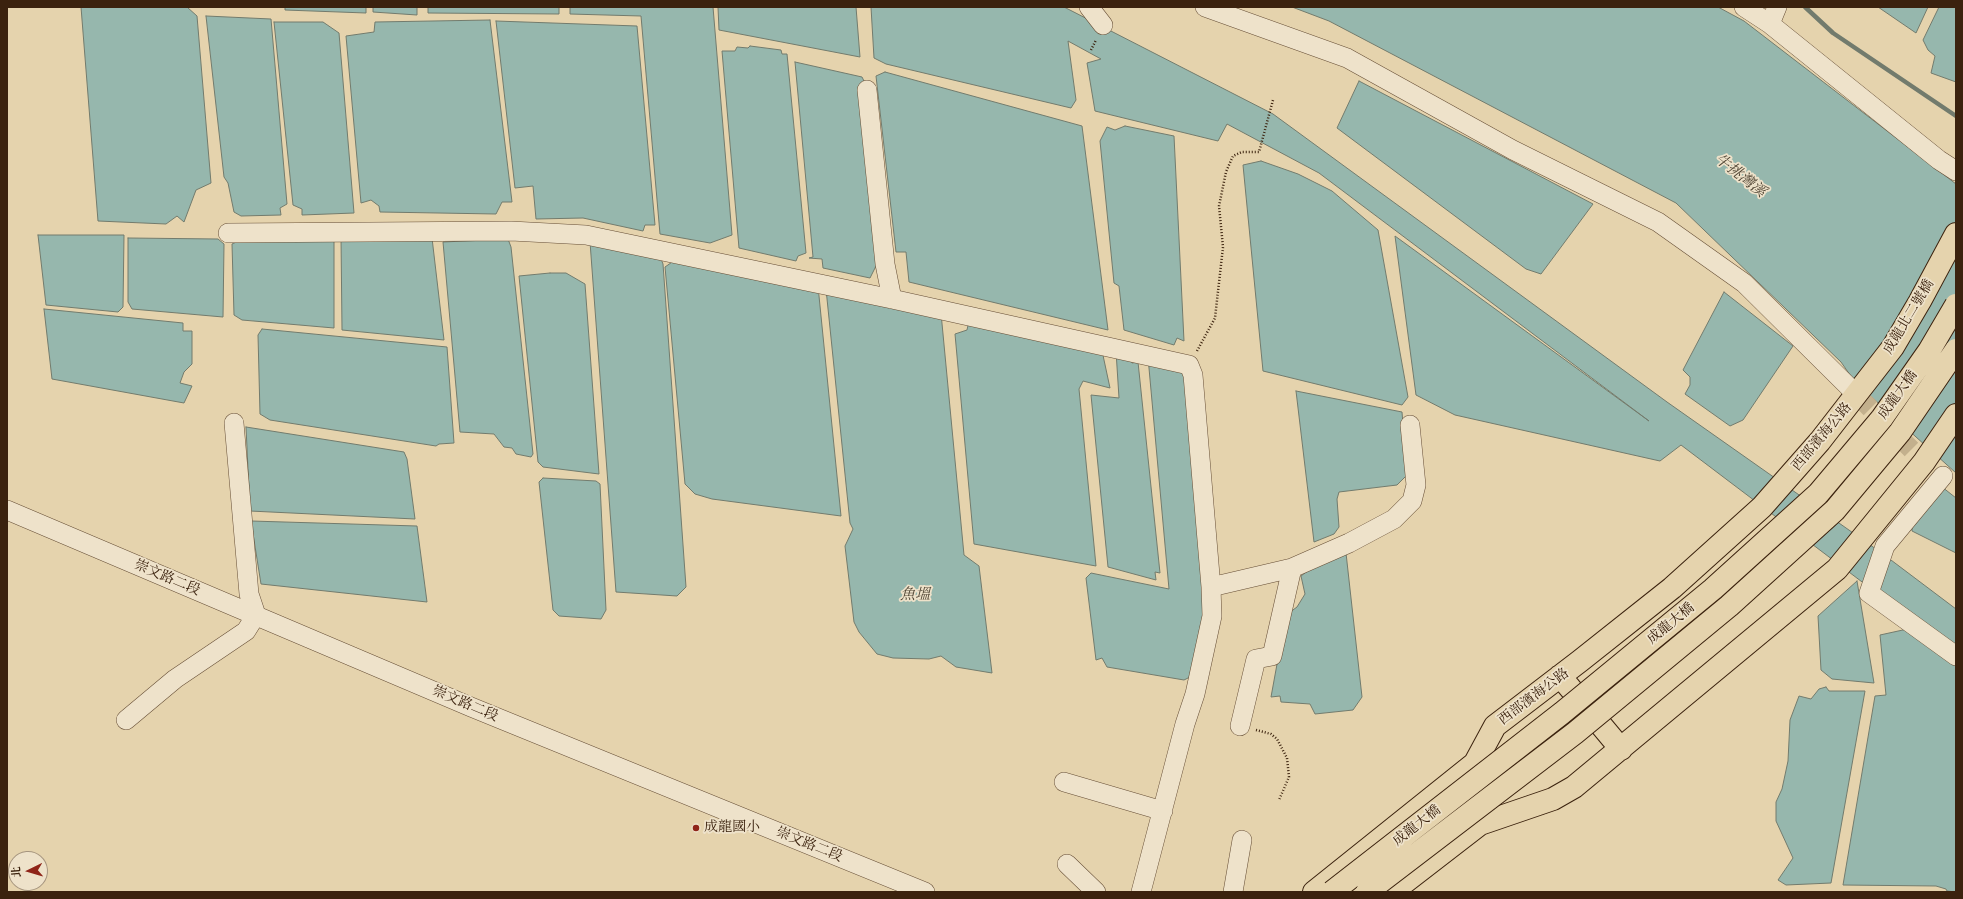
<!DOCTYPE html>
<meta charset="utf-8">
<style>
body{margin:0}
#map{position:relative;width:1963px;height:899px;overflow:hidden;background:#e5d3ad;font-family:Alegreya,"Noto Serif TC",serif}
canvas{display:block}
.frame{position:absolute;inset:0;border:8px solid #3b220e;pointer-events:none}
.north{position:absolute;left:8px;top:851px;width:40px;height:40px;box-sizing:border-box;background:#eee2ca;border:1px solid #a6957f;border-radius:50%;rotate:265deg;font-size:11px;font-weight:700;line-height:16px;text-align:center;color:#3b220e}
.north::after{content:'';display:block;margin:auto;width:14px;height:18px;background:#8f2418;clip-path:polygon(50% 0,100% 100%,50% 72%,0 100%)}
</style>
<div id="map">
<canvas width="1963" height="899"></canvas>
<div class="frame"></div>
<div class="north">北</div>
</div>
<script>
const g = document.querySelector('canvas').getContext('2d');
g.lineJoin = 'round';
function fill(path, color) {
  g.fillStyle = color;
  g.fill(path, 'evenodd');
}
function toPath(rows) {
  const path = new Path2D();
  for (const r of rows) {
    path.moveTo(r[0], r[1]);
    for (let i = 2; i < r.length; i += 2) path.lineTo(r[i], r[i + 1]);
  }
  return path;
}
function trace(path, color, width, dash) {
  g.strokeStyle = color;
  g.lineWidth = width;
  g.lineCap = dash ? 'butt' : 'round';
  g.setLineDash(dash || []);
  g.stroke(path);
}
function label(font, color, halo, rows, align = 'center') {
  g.font = font + ' Alegreya,"Noto Serif TC",serif';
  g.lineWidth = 3.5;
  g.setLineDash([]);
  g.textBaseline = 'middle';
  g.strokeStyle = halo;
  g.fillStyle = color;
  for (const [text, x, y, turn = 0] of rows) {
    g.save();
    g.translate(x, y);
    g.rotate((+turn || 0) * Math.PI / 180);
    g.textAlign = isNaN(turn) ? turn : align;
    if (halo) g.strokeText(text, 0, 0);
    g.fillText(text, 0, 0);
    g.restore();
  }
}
const water = toPath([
 [81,7,187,7,197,16,211,183,196,190,184,222,177,216,166,224,98,221,81,7],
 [285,7,366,7,366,13,285,10,285,7],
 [373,7,417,7,417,15,373,12,373,7],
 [428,7,559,7,559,14,428,13,428,7],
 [570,7,713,7,732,235,710,243,660,234,641,16,570,14,570,7],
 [718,7,856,7,860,57,719,30,718,7],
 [871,7,1064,7,1273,114,1667,402,1883,554,1956,609,1956,653,1681,445,1660,461,1455,415,1416,395,1395,236,1649,421,1319,173,1227,124,1218,141,1095,111,1087,63,1101,59,1068,41,1076,100,1071,108,886,64,874,58,871,7],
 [1292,7,1718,7,1744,21,1956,184,1956,473,1855,382,1841,362,1676,203,1329,21,1292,7],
 [1878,7,1928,7,1916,33,1878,7],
 [1939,7,1956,7,1956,82,1931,73,1935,56,1928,50,1923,40,1939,7],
 [206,16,271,19,287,204,280,208,281,215,241,216,234,212,228,183,224,177,206,16],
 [490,20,512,202,502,202,496,214,380,212,379,206,371,200,361,203,346,36,374,32,375,22,490,20],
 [496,21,637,26,655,225,645,225,643,231,583,218,536,219,533,186,515,188,496,21],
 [274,22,323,22,339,33,354,213,302,215,302,209,293,205,274,22],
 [750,46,781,50,782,54,787,54,806,253,798,256,796,261,739,248,722,51,735,51,737,47,748,48,750,46],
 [795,62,862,77,865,83,882,254,870,278,823,268,822,259,809,258,813,257,795,62],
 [885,72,1082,126,1108,330,909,282,906,252,896,252,876,76,885,72],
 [1359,81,1593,204,1541,274,1526,269,1337,128,1359,81],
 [1125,126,1174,136,1184,341,1177,338,1174,345,1124,330,1119,286,1114,283,1100,141,1107,127,1115,130,1125,126],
 [1261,161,1298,174,1332,191,1378,230,1408,397,1402,405,1263,371,1243,165,1261,161],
 [38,235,124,235,123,307,118,312,46,305,38,235],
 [334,235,334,328,242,320,234,315,232,244,241,240,334,235],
 [341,236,432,238,444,340,342,330,341,236],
 [128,238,218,239,224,244,223,317,132,309,128,302,128,238],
 [508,239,511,247,533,454,531,457,516,454,512,448,504,447,494,434,460,432,443,242,508,239],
 [590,242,661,259,663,264,686,587,677,596,616,592,590,242],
 [678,258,818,286,841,516,712,499,695,494,685,484,665,267,678,258],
 [550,273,566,273,585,284,599,474,543,467,538,462,519,276,550,273],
 [826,289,941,313,964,555,979,566,992,673,956,667,941,656,929,659,893,658,877,654,859,632,854,622,845,546,853,529,850,523,826,289],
 [1724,292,1793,346,1743,420,1730,426,1685,394,1690,385,1690,377,1683,370,1724,292],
 [44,309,183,323,183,331,192,331,192,364,184,372,180,383,192,386,184,403,52,379,44,309],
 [970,316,1101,346,1110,388,1083,381,1079,389,1096,566,974,544,955,334,967,330,970,316],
 [262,329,447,347,454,443,439,444,436,446,270,420,260,414,258,335,262,329],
 [1116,351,1132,352,1132,363,1138,362,1160,573,1155,572,1156,580,1108,567,1091,395,1119,398,1116,351],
 [1148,357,1188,364,1209,607,1194,675,1184,680,1107,667,1102,658,1096,660,1086,578,1091,573,1169,589,1148,357],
 [1296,391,1402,412,1407,475,1397,485,1339,492,1337,499,1339,527,1334,534,1314,542,1296,391],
 [246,427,404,452,407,459,415,519,250,511,246,427],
 [543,478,596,481,600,484,606,610,601,619,559,616,553,610,539,482,543,478],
 [1937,483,1956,498,1956,553,1912,531,1912,524,1937,483],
 [251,521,417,526,427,602,261,584,251,521],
 [1346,553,1362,697,1353,710,1315,714,1310,704,1281,702,1280,696,1271,697,1286,615,1297,607,1305,594,1301,576,1309,570,1346,553],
 [1857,581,1874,683,1832,679,1821,670,1818,616,1857,581],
 [1912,628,1956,658,1956,892,1947,891,1946,889,1936,886,1843,885,1875,696,1886,695,1880,635,1912,628],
 [1826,687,1829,691,1865,691,1831,883,1786,885,1778,880,1793,858,1776,821,1776,802,1782,789,1788,761,1790,720,1799,696,1811,699,1819,689,1826,687]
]);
const stream = toPath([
 [1805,7,1833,33,1956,116]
]);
const minorTunnel = toPath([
 [1857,395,1924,462]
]);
const path = toPath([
 [1091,50,1096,40],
 [1197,351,1215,318,1223,247,1219,206,1226,172,1233,156,1242,152,1259,152,1273,100],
 [1256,730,1271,734,1277,739,1287,758,1289,777,1279,800]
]);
const minor = toPath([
 [1089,7,1103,25],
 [1205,7,1347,58,1513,150,1658,222,1744,283,1857,395],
 [1744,7,1770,24,1939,160,1956,171],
 [1770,24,1777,7],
 [867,90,885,264,892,299],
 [228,233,511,231,586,235,892,299,1189,365,1193,375,1211,587],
 [1943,476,1885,546,1869,593,1956,656],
 [7,510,471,707,925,892],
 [126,720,175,679,246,631,256,615,249,594,234,423],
 [1240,726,1256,659,1272,656,1292,568],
 [1064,782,1163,811],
 [1067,864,1096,892],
 [1141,892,1185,724,1195,694,1212,616,1211,587,1292,568,1349,543,1394,519,1412,501,1416,485,1410,425],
 [1233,892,1242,840]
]);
const major = toPath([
 [1560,676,1621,749],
 [1314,892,1475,763,1495,726,1580,661,1672,588,1762,507,1820,441,1893,347,1920,301,1956,234],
 [1392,892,1480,824,1553,799,1574,787,1837,569,1924,462,1956,415]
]);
const highwayBridge = toPath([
 [1332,892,1562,713,1713,589,1818,494,1882,418,1929,351,1956,305],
 [1367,892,1575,733,1729,606,1835,510,1900,432,1956,350]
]);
const markers = [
 [696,828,4,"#8f2418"]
];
const streetNames = [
 ["成龍北二號橋",1909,317,-59],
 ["成龍大橋",1898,395,-54],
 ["西部濱海公路",1822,437,-50],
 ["崇文路二段",167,578,23],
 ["成龍大橋",1671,624,-39],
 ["西部濱海公路",1534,697,-37],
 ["崇文路二段",465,704,23],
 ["成龍大橋",1417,826,-38],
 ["崇文路二段",809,845,22]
];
const poiNames = [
 ["成龍國小",704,828]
];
const waterNames = [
 ["牛挑灣溪",1740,176,38],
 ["魚塭",915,595]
];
fill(water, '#96b7ad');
trace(water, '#727b6d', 1);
trace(stream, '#727b6d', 4.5);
trace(minorTunnel, '#c3b08d', 19, [19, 10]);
trace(minor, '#664e36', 20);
trace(major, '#3b220e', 24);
trace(path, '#3b220e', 2.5, [1, 2]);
trace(minor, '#eee2ca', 19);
trace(major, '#e5d3ad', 22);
trace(highwayBridge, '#3b220e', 24, []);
trace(highwayBridge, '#e5d3ad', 22);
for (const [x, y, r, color] of markers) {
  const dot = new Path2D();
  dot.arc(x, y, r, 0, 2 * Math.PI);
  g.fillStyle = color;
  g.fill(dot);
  trace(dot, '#eee2ca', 1.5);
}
label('14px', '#3b220e', '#eee2ca', streetNames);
label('14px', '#3b220e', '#eee2ca', poiNames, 'left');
label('italic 15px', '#524736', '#eee2ca', waterNames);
</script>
